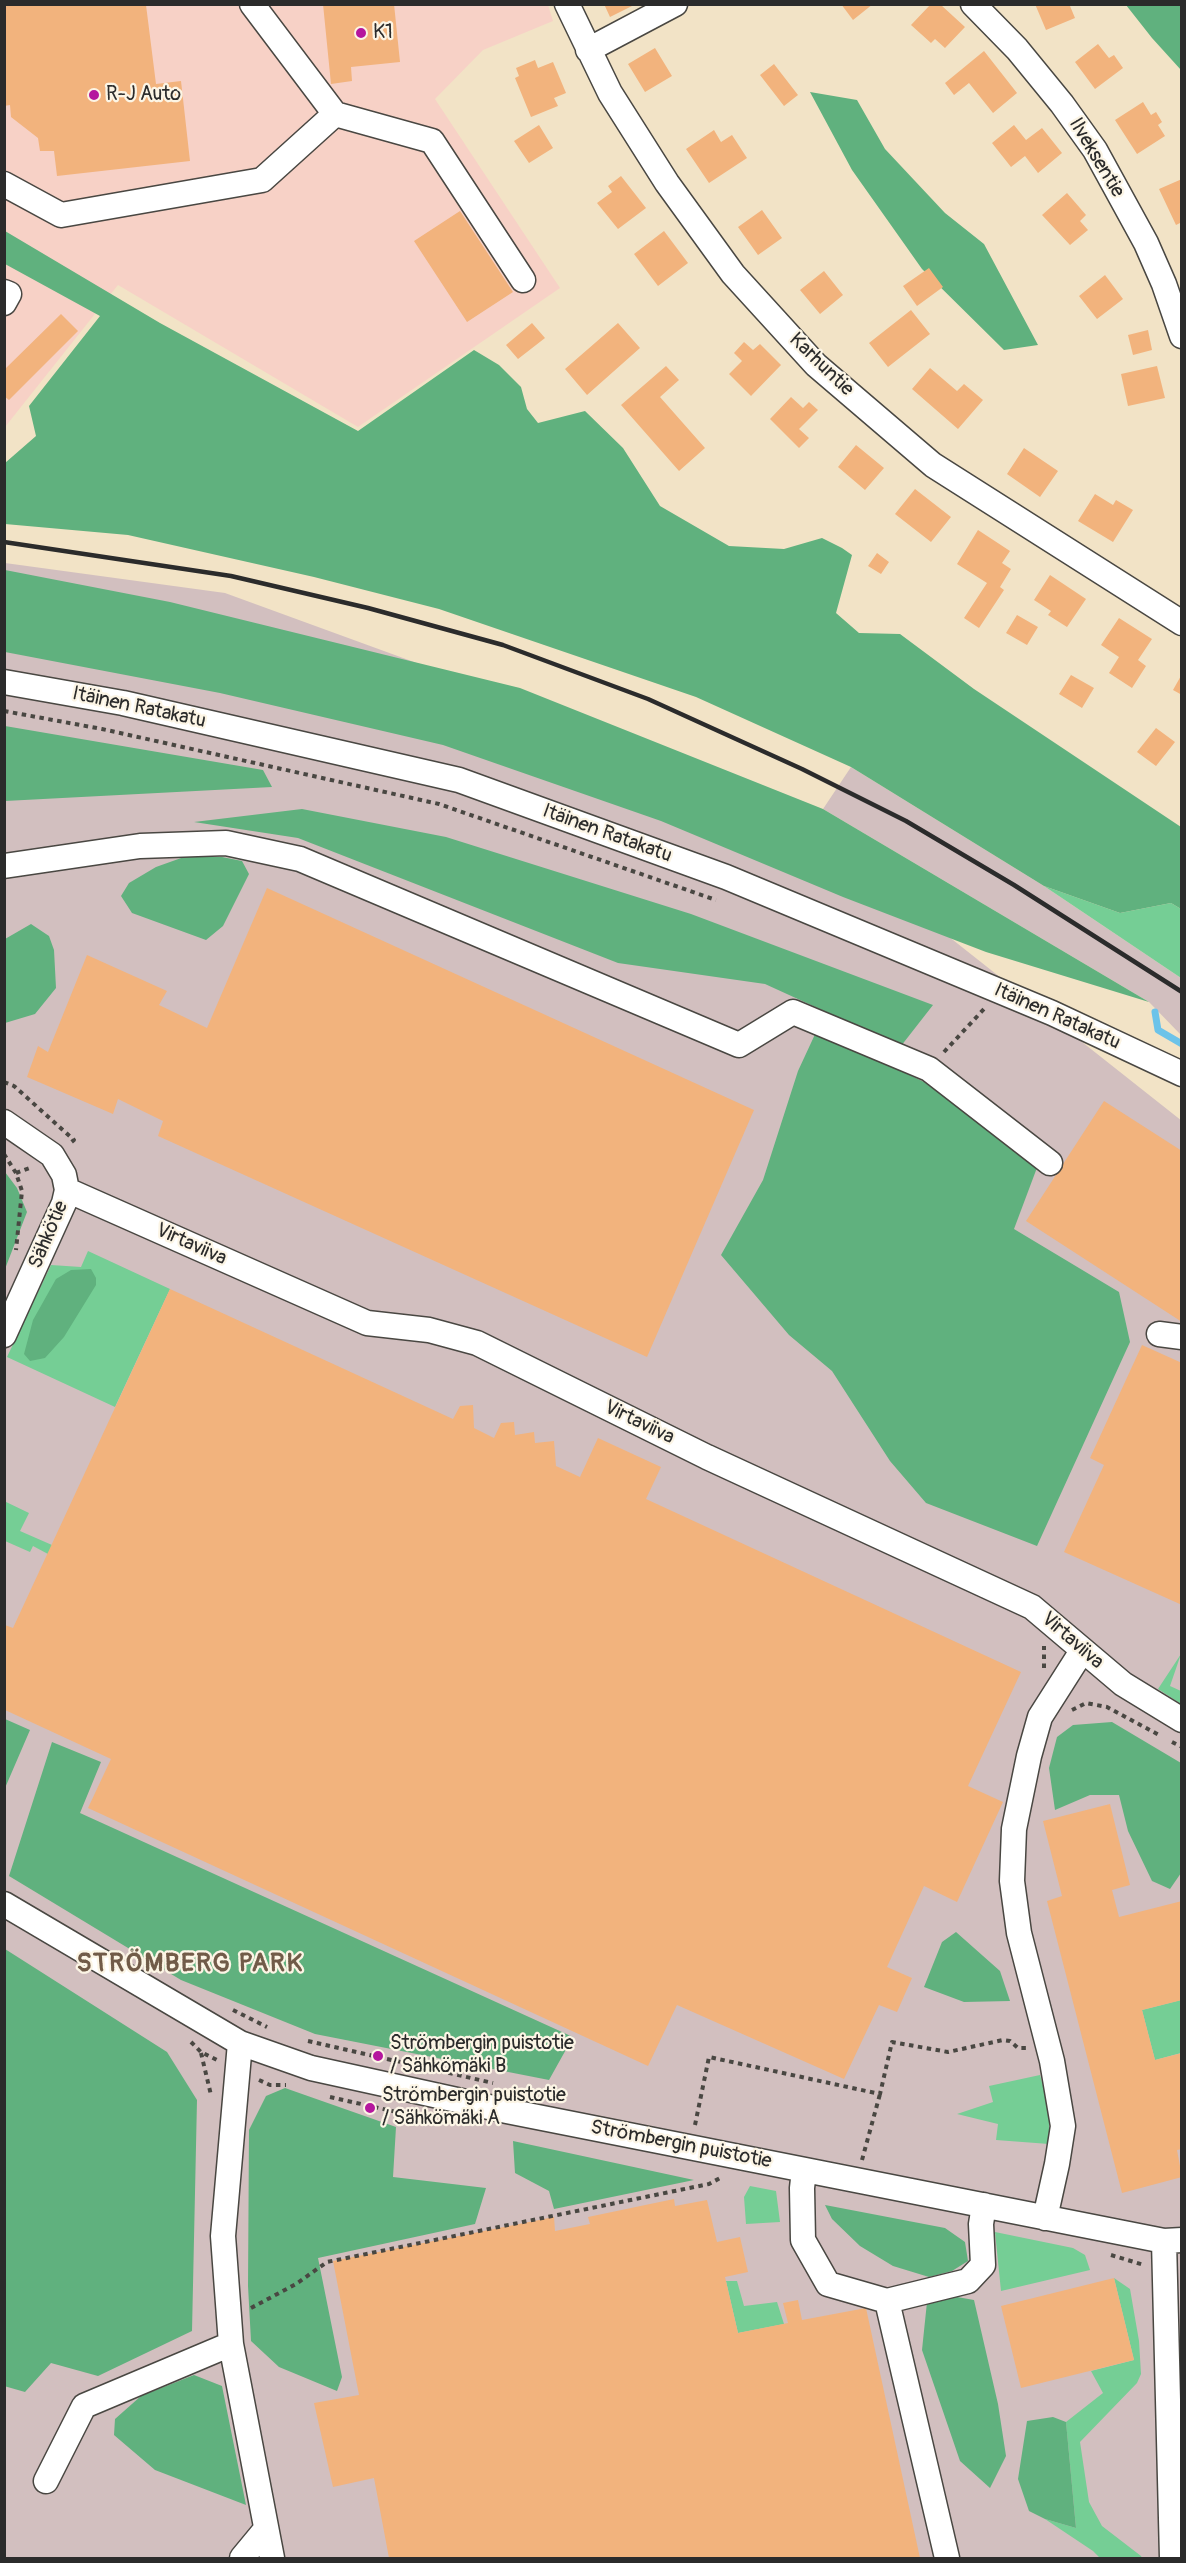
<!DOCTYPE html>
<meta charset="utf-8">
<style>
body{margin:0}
#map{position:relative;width:1186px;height:2563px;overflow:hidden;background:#f2e3c6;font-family:Pangolin,sans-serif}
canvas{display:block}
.frame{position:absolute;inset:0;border:6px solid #2b2b2b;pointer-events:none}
</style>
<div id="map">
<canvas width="1186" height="2563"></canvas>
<div class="frame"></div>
</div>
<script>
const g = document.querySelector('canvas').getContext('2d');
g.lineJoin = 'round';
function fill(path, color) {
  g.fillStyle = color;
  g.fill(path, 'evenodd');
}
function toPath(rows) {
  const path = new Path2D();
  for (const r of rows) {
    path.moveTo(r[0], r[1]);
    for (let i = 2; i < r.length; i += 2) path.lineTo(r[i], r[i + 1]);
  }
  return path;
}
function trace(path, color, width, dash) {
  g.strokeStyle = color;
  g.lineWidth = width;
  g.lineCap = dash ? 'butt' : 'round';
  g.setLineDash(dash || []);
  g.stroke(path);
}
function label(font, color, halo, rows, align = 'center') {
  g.font = font + ' Pangolin,sans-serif';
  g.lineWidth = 4.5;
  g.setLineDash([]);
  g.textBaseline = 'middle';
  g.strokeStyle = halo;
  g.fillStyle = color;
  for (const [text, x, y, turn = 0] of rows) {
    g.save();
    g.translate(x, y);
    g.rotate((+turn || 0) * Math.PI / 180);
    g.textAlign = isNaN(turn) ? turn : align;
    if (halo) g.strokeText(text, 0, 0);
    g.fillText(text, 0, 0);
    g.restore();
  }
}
const built = toPath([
 [5,5,548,5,553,21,483,50,435,99,560,288,358,427,118,285,5,427]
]);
const industrial = toPath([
 [5,563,225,593,762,789,1182,1121,1181,2558,5,2558],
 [851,767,1044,886,1181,978,1181,1035,1149,1002,823,809]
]);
const green = toPath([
 [1044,886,1120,913,1171,903,1181,909,1181,978],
 [88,1251,170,1289,115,1407,7,1357,51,1265,81,1267],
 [4,1501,29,1513,20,1531,52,1545,48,1554,33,1546,30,1552,5,1541],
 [1181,1654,1170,1686,1181,1691,1181,1704,1158,1689],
 [1181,2000,1181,2053,1155,2060,1142,2010],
 [1040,2075,1049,2109,1049,2144,996,2140,998,2124,957,2114,993,2102,989,2086],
 [750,2186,776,2191,780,2222,746,2224,744,2197],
 [995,2232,1073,2248,1085,2255,1090,2270,1001,2291],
 [1114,2278,1130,2289,1139,2341,1141,2374,1137,2383,1080,2442,1089,2502,1102,2526,1141,2556,1142,2558,1100,2558,1093,2551,1045,2519,1076,2528,1066,2422,1103,2393,1091,2371,1134,2360],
 [726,2281,737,2281,744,2306,777,2302,784,2324,738,2333]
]);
const forest = toPath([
 [1126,5,1181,5,1181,70,1152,38],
 [810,92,857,100,885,149,945,213,984,244,1038,345,1004,350,922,269,852,170],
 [5,231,160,323,358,431,474,350,499,365,521,387,527,409,538,423,585,411,623,448,660,506,729,546,784,549,822,538,842,548,852,555,836,613,859,633,900,634,974,689,1181,827,1181,909,1171,903,1120,913,1044,886,851,767,696,697,439,609,314,577,128,535,5,524,5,463,36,436,29,406,100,316,5,264],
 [5,570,170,602,520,688,823,809,1149,1002,986,952,843,897,661,821,443,745,220,693,5,652],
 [5,726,263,770,272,787,5,801],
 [302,809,446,837,691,914,933,1005,901,1046,765,984,618,963,298,838,194,822],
 [184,857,222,857,242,861,249,874,223,926,206,940,132,913,121,896,129,883,156,867],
 [31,924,49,936,54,950,56,988,35,1014,5,1023,5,939],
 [817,1030,924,1082,1038,1165,1014,1229,1119,1292,1130,1342,1037,1546,926,1503,890,1461,832,1371,789,1335,721,1255,763,1180,798,1071],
 [5,1172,17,1188,27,1212,5,1269],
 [91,1269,96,1278,96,1285,64,1337,45,1358,30,1361,24,1354,33,1320,56,1279,71,1270],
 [5,1719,30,1730,5,1788],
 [1112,1722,1181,1763,1181,1873,1170,1889,1152,1881,1128,1831,1119,1795,1090,1795,1055,1810,1049,1768,1057,1737,1073,1725],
 [52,1742,101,1762,80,1813,573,2037,549,2080,315,2034,181,1980,9,1876],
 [956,1932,1000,1971,1010,2001,964,2002,924,1987,942,1942],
 [5,1949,167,2052,197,2100,192,2331,98,2376,51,2363,25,2392,4,2386],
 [285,2088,396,2127,393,2177,486,2188,475,2224,318,2258,342,2377,337,2391,279,2367,251,2341,248,2286,249,2130,266,2096],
 [513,2141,694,2180,554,2209,549,2191,515,2173],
 [825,2205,945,2228,965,2242,968,2261,952,2271,929,2277,893,2266,860,2246,832,2219],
 [957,2297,974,2300,998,2404,1006,2456,990,2488,960,2461,922,2350,927,2302],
 [194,2375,222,2386,246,2505,155,2470,114,2435,115,2419,141,2396],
 [1053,2417,1066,2422,1076,2528,1045,2519,1029,2511,1018,2479,1027,2421]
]);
const stream = toPath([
 [1155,1012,1158,1030,1182,1044]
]);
const building = toPath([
 [323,4,394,4,400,62,351,67,352,81,331,84],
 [604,4,636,4,610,17],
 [841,4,873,4,853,20],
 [1035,4,1075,4,1070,6,1075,18,1046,30],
 [4,5,146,5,156,84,181,81,190,161,57,176,54,151,40,151,38,138,11,117,10,105,4,106],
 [930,5,941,5,965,27,945,48,935,39,931,43,911,25],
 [1098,44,1109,58,1114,55,1123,68,1095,89,1075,62],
 [655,48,672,76,645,92,628,64],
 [984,51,1017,93,993,113,969,83,954,95,945,83],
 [535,60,538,68,553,62,566,93,554,98,558,106,531,117,515,78,519,76,516,68],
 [774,64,798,95,784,106,760,75],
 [1143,102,1151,115,1156,112,1162,122,1158,125,1165,136,1137,154,1115,120],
 [539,125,553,148,529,163,514,141],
 [1014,125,1026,140,1042,128,1062,153,1038,173,1025,156,1011,167,992,143],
 [714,130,721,142,732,135,747,158,709,183,686,149],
 [621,176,646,208,618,229,597,203,612,192,608,186],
 [1182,179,1182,222,1176,225,1159,189],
 [1067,193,1086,215,1080,221,1088,230,1070,245,1042,215],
 [762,210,782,238,758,255,738,227],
 [460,211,513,292,467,322,414,241],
 [664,231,688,263,658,286,634,254],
 [929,268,943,287,917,306,903,286],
 [824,271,843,295,820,314,800,290],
 [1105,275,1123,299,1097,319,1079,296],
 [911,310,930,334,888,367,869,343],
 [61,314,78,331,9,400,4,396,4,370],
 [532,323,545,338,518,359,506,345],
 [618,323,640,348,587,395,565,369],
 [1148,330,1152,350,1133,355,1128,335],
 [744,342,753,350,760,344,781,365,751,396,729,374,742,361,734,353],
 [666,366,679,380,660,397,705,448,679,471,621,405],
 [1157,366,1165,398,1128,406,1121,374],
 [930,368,957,391,964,384,983,400,958,429,912,389],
 [791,397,803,408,809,402,818,410,799,429,809,438,799,448,770,419],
 [856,445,884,468,865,490,838,467],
 [1024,448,1058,471,1040,497,1007,474],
 [915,489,951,517,931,542,895,514],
 [1095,494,1113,505,1116,500,1133,510,1113,542,1078,521],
 [978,530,1010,551,1002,563,1011,569,1000,587,1004,590,979,628,964,618,987,583,957,564],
 [877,553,889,562,881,574,868,566],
 [1050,575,1086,599,1067,627,1048,615,1051,611,1034,600],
 [1017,615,1038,627,1027,645,1006,633],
 [1119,618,1152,639,1138,660,1146,666,1132,688,1109,673,1119,657,1101,645],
 [1182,674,1182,695,1173,690],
 [1071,675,1094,688,1082,708,1059,694],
 [1156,728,1175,742,1156,766,1137,752],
 [267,888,754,1110,647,1357,158,1136,163,1121,118,1099,113,1114,27,1077,38,1046,48,1052,87,955,167,991,159,1005,207,1028],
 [1104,1101,1182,1151,1182,1322,1026,1221],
 [170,1289,453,1419,460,1406,473,1405,474,1428,494,1438,501,1423,514,1422,515,1435,534,1432,535,1443,554,1441,556,1466,580,1477,598,1438,661,1467,646,1499,1021,1672,968,1786,1003,1802,957,1902,924,1886,887,1967,912,1978,897,2012,879,2005,844,2079,677,2005,648,2066,88,1808,111,1759,5,1710,5,1625,13,1628],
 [1142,1345,1182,1363,1182,1605,1064,1552,1104,1465,1090,1458],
 [1110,1804,1130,1885,1112,1890,1119,1917,1182,1901,1182,2000,1142,2010,1155,2060,1182,2053,1182,2149,1177,2150,1182,2177,1122,2193,1047,1901,1062,1896,1043,1821],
 [674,2199,675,2206,707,2200,717,2242,740,2237,748,2272,725,2277,738,2333,788,2323,783,2303,798,2300,802,2320,866,2308,920,2558,389,2558,374,2478,333,2487,314,2403,359,2395,333,2261,554,2217,555,2231,590,2224,588,2217],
 [1114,2278,1134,2360,1021,2388,1001,2306]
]);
const path = toPath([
 [4,711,102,729,439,804,716,900],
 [944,1052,984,1009],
 [4,1082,14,1086,74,1140,69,1144],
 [4,1154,16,1173,22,1191,16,1250],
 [16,1173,30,1168],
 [1044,1668,1044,1646],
 [1072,1710,1086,1703,1107,1707,1161,1736],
 [1172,1742,1182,1747],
 [233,2010,267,2027],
 [308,2041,493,2083],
 [191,2042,201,2052,217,2060],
 [201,2053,211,2095],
 [259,2080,270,2085,286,2085],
 [330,2097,410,2115],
 [695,2125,709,2057,880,2094,892,2042,948,2052,1003,2040,1010,2041,1018,2048,1028,2048],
 [862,2160,880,2094],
 [1111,2255,1144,2265],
 [251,2308,296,2284,327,2262,709,2184,722,2177]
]);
const minor = toPath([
 [252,4,335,114,432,141,523,280],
 [567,4,610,93,667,183,733,274,816,365,933,465,1182,623],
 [973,4,1017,49,1062,104,1095,150,1146,243,1164,284,1182,336],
 [588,50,675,4],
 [4,184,61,215,262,180,335,114],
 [4,292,9,294,4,303],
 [4,682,123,703,459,780,726,877,1052,1013,1182,1074],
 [4,866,140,846,226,843,300,859,739,1045,793,1012,929,1069,1050,1163],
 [4,1122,52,1155,64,1175,67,1190,64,1203,4,1335],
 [67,1190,367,1323,429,1330,477,1343,707,1457,1032,1607,1123,1684,1182,1720],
 [1159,1334,1182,1337],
 [4,1904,240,2043,311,2068,507,2111,1078,2224,1164,2241,1182,2240],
 [240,2043,223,2236,231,2344,272,2558],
 [804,2170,802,2188,803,2240,828,2284,887,2301,947,2558],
 [1045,2218,1057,2164,1063,2126,1052,2061,1019,1933,1012,1881,1014,1829,1029,1756,1040,1717,1082,1651],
 [1164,2241,1172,2558],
 [887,2301,968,2281,983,2265,981,2224,984,2205],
 [46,2481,84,2406,231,2344],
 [242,2558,266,2529]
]);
const rail = toPath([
 [4,542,231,576,368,608,503,645,648,699,802,769,906,821,1014,885,1182,992]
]);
const markers = [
 [361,33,6,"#b5179e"],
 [94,95,6,"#b5179e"],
 [378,2056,6,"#b5179e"],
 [370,2108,6,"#b5179e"]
];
const poiNames = [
 ["K1",373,33],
 ["R-J Auto",106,95],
 ["Strömbergin puistotie",390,2044],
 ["/ Sähkömäki B",390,2067],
 ["Strömbergin puistotie",382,2096],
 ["/ Sähkömäki A",382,2119]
];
const streetNames = [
 ["Ilveksentie",1096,158,59],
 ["Karhuntie",821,365,44],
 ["Itäinen Ratakatu",139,708,12],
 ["Itäinen Ratakatu",607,834,20],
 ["Itäinen Ratakatu",1057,1017,24],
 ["Sähkötie",49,1235,-67],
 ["Virtaviiva",191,1245,24],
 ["Virtaviiva",639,1423,26],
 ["Virtaviiva",1072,1641,41],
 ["Strömbergin puistotie",681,2145,11]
];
const districtNames = [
 ["STRÖMBERG PARK",190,1964]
];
fill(built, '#f7d1c6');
fill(industrial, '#d2bfbf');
fill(green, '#75ce95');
fill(forest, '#60b17e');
trace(stream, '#6cc3e9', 7);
fill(building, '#f2b37d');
trace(minor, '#494742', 27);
trace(path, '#494742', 4, [4.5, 4.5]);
trace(minor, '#fff', 24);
trace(rail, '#2b2b2b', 4.5);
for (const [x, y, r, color] of markers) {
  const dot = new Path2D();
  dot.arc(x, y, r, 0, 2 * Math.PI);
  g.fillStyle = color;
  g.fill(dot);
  trace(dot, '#fcf5e5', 2);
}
label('20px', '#2b2b2b', '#fcf5e5', poiNames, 'left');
label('20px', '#2b2b2b', '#fcf5e5', streetNames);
g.letterSpacing = '1.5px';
label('bold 26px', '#715b48', '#fcf5e5', districtNames);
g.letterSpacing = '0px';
</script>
